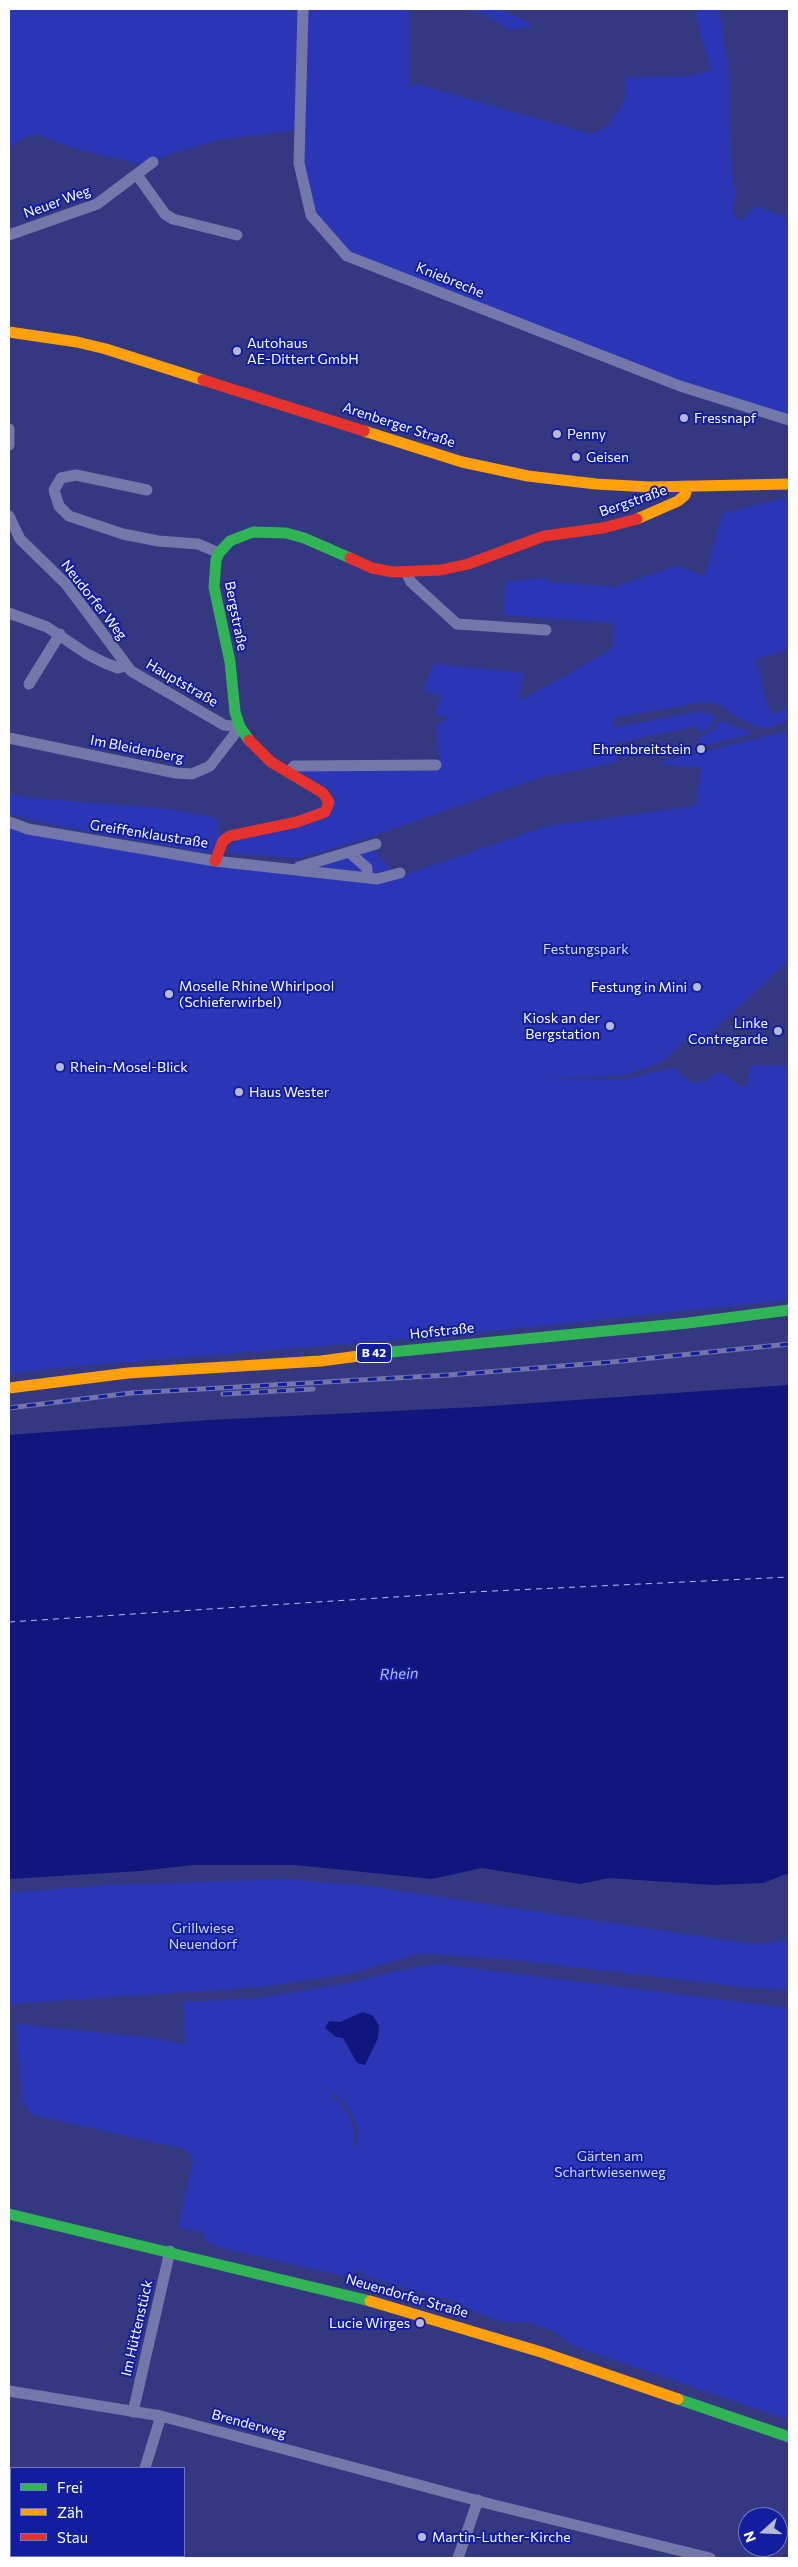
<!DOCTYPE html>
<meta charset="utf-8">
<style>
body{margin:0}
#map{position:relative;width:798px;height:2567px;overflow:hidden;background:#333880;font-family:Commissioner,sans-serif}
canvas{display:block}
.frame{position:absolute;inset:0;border:10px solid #fff;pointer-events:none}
.legend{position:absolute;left:10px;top:2467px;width:175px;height:90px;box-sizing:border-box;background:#131da0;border:1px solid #7177c6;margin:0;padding:6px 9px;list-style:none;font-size:15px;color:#fff}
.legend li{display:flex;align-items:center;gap:10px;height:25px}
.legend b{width:25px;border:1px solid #7177c6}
.north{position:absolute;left:738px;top:2507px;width:50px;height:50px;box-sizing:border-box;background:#131da0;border:1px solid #7177c6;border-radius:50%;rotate:250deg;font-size:14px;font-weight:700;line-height:20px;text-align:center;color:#fff}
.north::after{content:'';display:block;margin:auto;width:18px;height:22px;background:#b8b9d3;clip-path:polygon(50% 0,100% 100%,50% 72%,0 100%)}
</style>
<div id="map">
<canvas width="798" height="2567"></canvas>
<div class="frame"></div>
<ul class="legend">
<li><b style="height:6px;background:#30b455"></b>Frei</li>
<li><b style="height:6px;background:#ff9f0a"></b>Zäh</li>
<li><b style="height:6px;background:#e5322d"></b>Stau</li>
</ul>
<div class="north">N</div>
</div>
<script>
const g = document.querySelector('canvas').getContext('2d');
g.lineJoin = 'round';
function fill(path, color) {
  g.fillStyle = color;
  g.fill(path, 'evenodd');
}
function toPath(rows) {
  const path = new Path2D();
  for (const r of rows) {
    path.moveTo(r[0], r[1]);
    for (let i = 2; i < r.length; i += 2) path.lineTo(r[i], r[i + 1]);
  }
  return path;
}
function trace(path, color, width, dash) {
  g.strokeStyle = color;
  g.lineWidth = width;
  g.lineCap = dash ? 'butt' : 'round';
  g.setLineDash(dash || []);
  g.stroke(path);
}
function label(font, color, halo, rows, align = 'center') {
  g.font = font + ' Commissioner,sans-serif';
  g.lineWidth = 4;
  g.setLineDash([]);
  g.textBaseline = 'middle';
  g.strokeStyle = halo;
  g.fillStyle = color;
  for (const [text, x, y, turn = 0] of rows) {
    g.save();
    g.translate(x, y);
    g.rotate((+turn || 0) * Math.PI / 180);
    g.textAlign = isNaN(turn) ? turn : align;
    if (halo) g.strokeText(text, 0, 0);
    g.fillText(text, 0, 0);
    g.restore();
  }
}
const green = toPath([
 [9,9,409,9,409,88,417,84,591,134,608,126,626,98,625,78,693,76,711,70,697,20,696,9,719,9,729,77,731,169,735,190,733,215,742,221,755,206,789,218,789,416,680,381,350,252,316,212,296,130,217,140,140,164,84,151,37,135,27,136,9,148],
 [464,9,500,9,534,25,511,30,484,15],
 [789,497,789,649,756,659,765,698,771,712,775,715,788,707,789,720,769,728,757,727,735,716,719,705,704,702,613,718,614,728,691,713,702,712,714,715,715,717,708,729,698,732,697,726,615,743,618,762,538,778,364,839,299,858,229,853,230,844,336,800,330,790,296,770,440,767,436,726,449,718,435,713,441,696,423,690,434,664,524,673,518,699,526,698,613,648,614,623,503,615,506,581,548,578,547,582,615,587,676,566,705,576,723,513],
 [720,721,751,732,752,734,700,746,699,737,712,731],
 [789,731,789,960,697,1046,685,1040,668,1057,653,1066,623,1075,542,1080,623,1079,674,1068,692,1083,706,1081,719,1071,740,1086,747,1086,751,1065,789,1065,789,1300,452,1335,66,1367,9,1374,9,825,293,874,374,850,398,877,548,826,696,806,701,768,656,763],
 [9,794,30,798,169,809,217,818,221,837,213,851,209,853,69,828,9,814],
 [285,1879,367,1886,745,1943,766,1944,789,1939,789,1990,751,1988,515,1960,420,1953,353,1973,262,1987,9,2004,9,1893,108,1885],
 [438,1964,789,2008,789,2420,571,2345,554,2331,527,2322,505,2322,477,2313,457,2302,368,2277,356,2269,348,2277,210,2245,203,2233,178,2227,193,2161,188,2150,33,2115,22,2102,16,2024,153,2038,185,2044,183,2002,260,1998,350,1983,396,1971],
 [334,2092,352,2113,358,2131,356,2148,353,2147,354,2131,349,2114,333,2096]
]);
const water = toPath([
 [789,1385,789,1873,763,1883,712,1885,609,1878,580,1884,482,1868,432,1879,295,1865,193,1865,140,1871,9,1879,9,1435,209,1420,476,1407],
 [363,2012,373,2016,379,2025,378,2038,365,2065,357,2063,343,2038,336,2037,325,2028,329,2021,340,2022]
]);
const ferry = toPath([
 [9,1622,472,1592,789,1577]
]);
const street = toPath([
 [303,9,299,163,311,215,347,256,680,386,789,420],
 [137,175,165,214,173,219,237,235],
 [9,235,97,204,153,162],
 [9,429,9,445],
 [147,490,76,475,61,478,54,490,59,506,69,516,123,534,158,541,198,544,219,553],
 [9,516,20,539,66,584,131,671,224,725,240,727,210,766,192,774,176,773,9,738],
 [406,572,411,582,457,624,546,630],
 [9,613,47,627,87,654,105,663,118,668,127,666],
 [29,684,60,634],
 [289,772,294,766,436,765],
 [9,822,28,829,215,861,377,879,400,873],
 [350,853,367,868,367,878],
 [299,867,376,844],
 [9,2391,161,2416,490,2504,710,2558],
 [133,2412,170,2251],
 [145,2468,161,2416],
 [9,2525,11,2525],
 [149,2556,157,2558],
 [118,2558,118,2556],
 [458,2558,478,2500]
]);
const fast = toPath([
 [249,740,240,727,235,712,230,662,214,587,216,560,219,553,230,541,253,532,286,533,304,538,350,558],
 [381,1353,688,1323,789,1310],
 [9,2214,370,2301],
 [678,2399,789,2437]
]);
const slow = toPath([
 [9,332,77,342,106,349,203,380],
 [364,431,462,462,528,476,596,484,650,487,789,484],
 [637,519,678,501,685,495,688,486],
 [9,1388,128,1373,321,1361,381,1353],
 [370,2301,541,2352,678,2399]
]);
const jam = toPath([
 [203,380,364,431],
 [350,558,372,568,393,572,441,570,468,564,544,536,603,528,637,519],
 [215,861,223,841,230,836,297,822,325,812,329,802,323,793,271,762,249,740]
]);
const rail = toPath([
 [223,1394,313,1389],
 [9,1408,131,1393,449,1375,612,1362,789,1344]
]);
const markers = [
 [237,351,5,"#b8b9d3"],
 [684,418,5,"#b8b9d3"],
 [557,434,5,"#b8b9d3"],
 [576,457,5,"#b8b9d3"],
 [701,749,5,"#b8b9d3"],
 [697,987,5,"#b8b9d3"],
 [169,994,5,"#b8b9d3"],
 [610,1026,5,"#b8b9d3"],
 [778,1031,5,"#b8b9d3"],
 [60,1067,5,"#b8b9d3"],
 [239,1092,5,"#b8b9d3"],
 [420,2323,5,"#b8b9d3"],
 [422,2537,5,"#b8b9d3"]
];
const shields = [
 [374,1353,35]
];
const shieldNames = [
 ["B 42",374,1353]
];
const streetNames = [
 ["Neuer Weg",57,202,-20],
 ["Kniebreche",450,280,22],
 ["Arenberger Straße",399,425,18],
 ["Bergstraße",633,501,-19],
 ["Neudorfer Weg",94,600,52],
 ["Bergstraße",236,616,79],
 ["Hauptstraße",182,683,30],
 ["Im Bleidenberg",137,749,11],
 ["Greiffenklaustraße",149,834,9],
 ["Hofstraße",442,1331,-6],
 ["Neuendorfer Straße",407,2296,16],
 ["Im Hüttenstück",137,2328,-77],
 ["Brenderweg",249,2424,15]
];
const poiNames = [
 ["Autohaus",247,343],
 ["AE-Dittert GmbH",247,359],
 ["Fressnapf",694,418],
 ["Penny",567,434],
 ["Geisen",586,457],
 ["Ehrenbreitstein",691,749,"right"],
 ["Moselle Rhine Whirlpool",179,986],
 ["(Schieferwirbel)",179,1002],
 ["Festung in Mini",687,987,"right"],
 ["Kiosk an der",600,1018,"right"],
 ["Bergstation",600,1034,"right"],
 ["Linke",768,1023,"right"],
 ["Contregarde",768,1039,"right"],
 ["Rhein-Mosel-Blick",70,1067],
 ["Haus Wester",249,1092],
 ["Lucie Wirges",410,2323,"right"],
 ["Martin-Luther-Kirche",432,2537]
];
const parkNames = [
 ["Festungspark",586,949],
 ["Grillwiese",203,1928],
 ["Neuendorf",203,1944],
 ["Gärten am",610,2156],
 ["Schartwiesenweg",610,2172]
];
const waterNames = [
 ["Rhein",399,1674,-2]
];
fill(green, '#2b36b6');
fill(water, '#10167c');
trace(ferry, '#b8befb', 1, [6, 5]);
trace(street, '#7377a9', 11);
trace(fast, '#30b455', 11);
trace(slow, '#ff9f0a', 11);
trace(jam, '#e5322d', 11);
trace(rail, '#7375a8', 5);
trace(rail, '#131da0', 3, [9]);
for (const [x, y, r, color] of markers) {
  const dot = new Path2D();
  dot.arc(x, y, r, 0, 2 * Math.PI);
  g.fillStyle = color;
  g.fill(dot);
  trace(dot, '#131da0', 2);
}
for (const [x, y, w] of shields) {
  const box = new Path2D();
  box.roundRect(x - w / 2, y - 9.5, w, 19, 4);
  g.fillStyle = '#131da0';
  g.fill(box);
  trace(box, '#fff', 1);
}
label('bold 12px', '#fff', null, shieldNames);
label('14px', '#fff', '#131da0', streetNames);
label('14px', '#fff', '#131da0', poiNames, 'left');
label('14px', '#d4d8fe', '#131da0', parkNames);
label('italic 15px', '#b8befb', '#131da0', waterNames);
</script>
